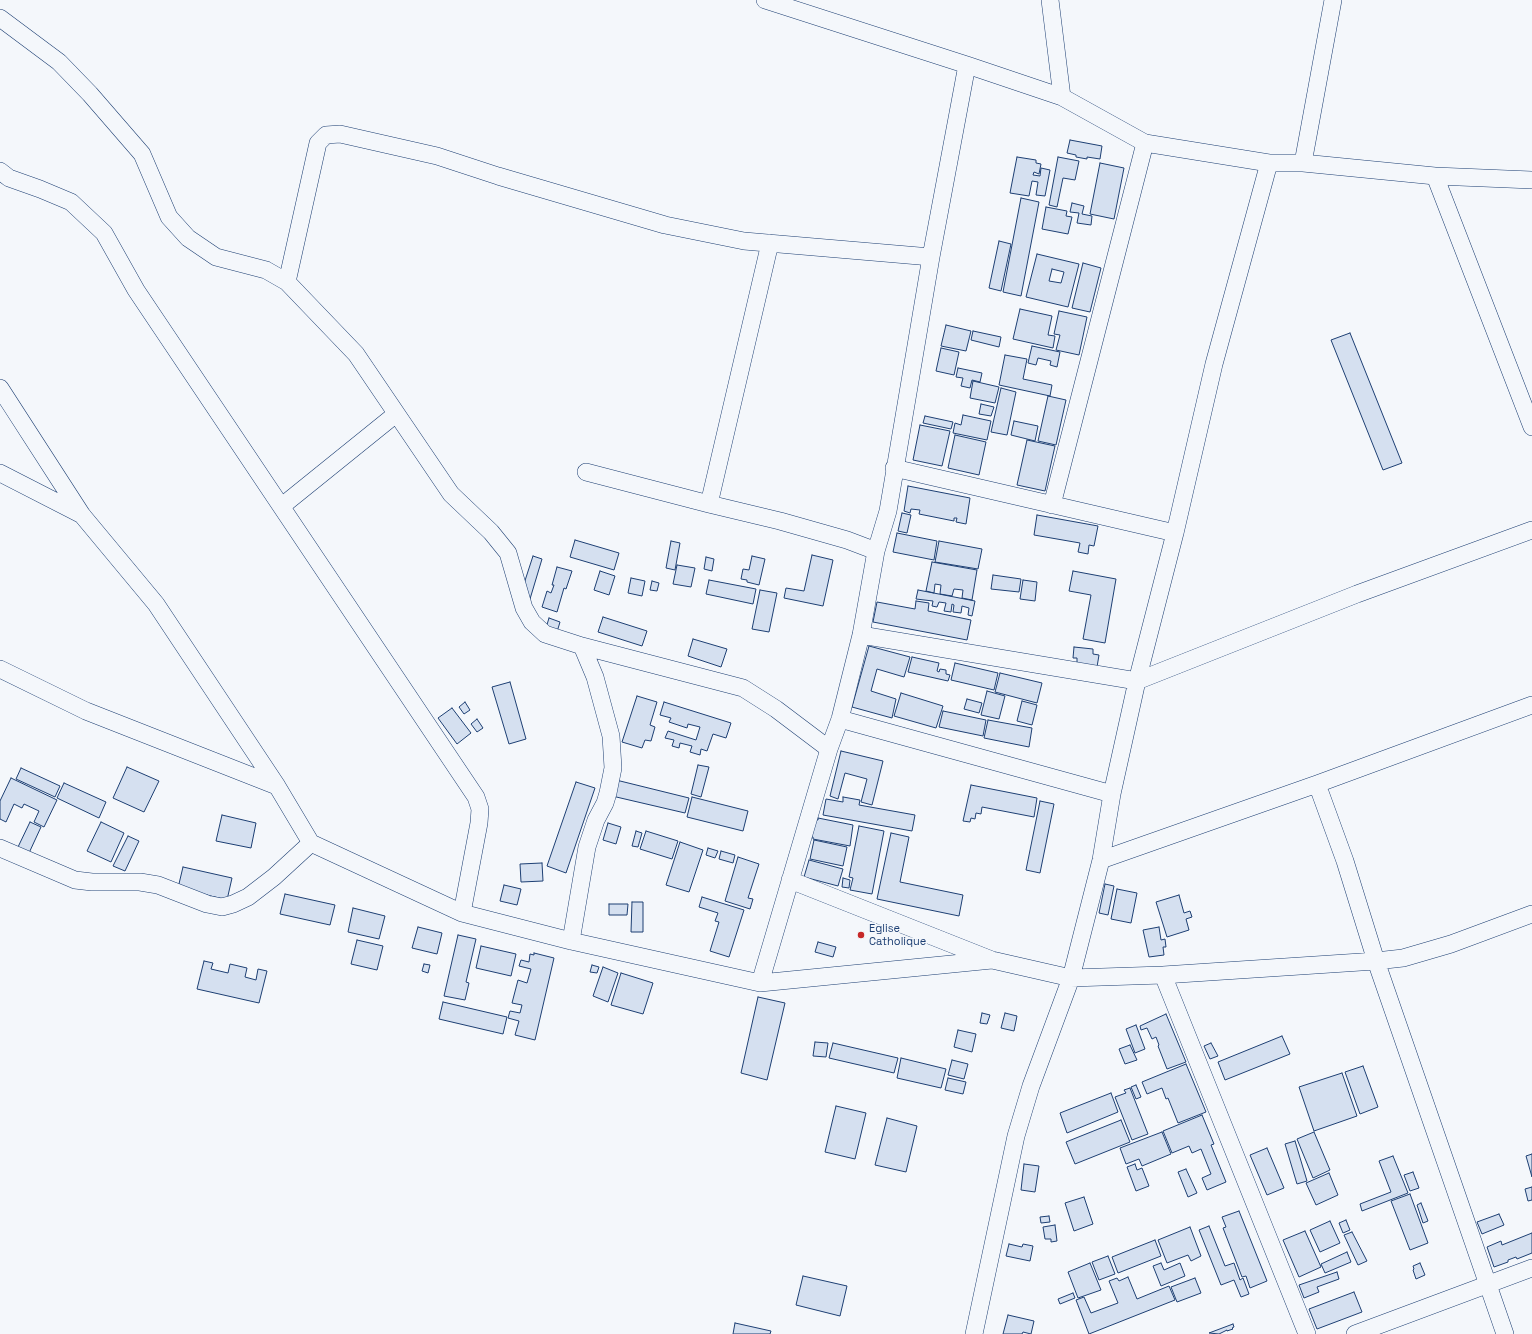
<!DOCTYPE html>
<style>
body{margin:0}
canvas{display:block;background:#f4f7fb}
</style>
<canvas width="1532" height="1334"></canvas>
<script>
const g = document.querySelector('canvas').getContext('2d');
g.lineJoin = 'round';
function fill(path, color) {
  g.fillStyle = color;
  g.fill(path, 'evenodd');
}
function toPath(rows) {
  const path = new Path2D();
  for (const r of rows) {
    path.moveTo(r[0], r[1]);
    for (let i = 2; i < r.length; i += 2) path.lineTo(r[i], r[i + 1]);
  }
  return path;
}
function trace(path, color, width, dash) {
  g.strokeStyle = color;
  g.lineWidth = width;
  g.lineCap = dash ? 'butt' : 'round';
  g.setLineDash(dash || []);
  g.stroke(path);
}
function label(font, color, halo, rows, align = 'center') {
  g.font = font + ' "Space Grotesk",sans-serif';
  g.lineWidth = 3;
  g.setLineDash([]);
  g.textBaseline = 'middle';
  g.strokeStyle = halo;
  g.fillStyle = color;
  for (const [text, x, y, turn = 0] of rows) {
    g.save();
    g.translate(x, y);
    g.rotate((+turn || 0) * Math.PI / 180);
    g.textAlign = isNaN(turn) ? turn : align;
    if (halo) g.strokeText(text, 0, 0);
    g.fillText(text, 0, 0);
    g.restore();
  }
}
const building = toPath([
 [1070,140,1102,146,1100,159,1087,157,1087,159,1076,157,1076,155,1067,153,1070,140],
 [1017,157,1036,160,1036,163,1041,164,1039,174,1034,172,1033,175,1040,176,1041,168,1050,170,1045,196,1036,195,1038,182,1032,181,1029,196,1010,193,1017,157],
 [1058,157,1079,161,1075,180,1063,178,1057,207,1049,205,1058,157],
 [1100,163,1124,168,1114,219,1090,214,1100,163],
 [1021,198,1039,202,1021,296,1003,292,1021,198],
 [1072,203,1084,206,1082,214,1092,216,1091,225,1077,223,1079,213,1070,212,1072,203],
 [1046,207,1067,211,1066,216,1072,217,1068,234,1042,229,1046,207],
 [999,241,1011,244,1001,291,989,288,999,241],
 [1037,254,1079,264,1068,307,1026,297,1037,254],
 [1052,269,1064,272,1061,283,1049,281,1052,269],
 [1083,263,1101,268,1090,312,1072,308,1083,263],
 [1020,309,1052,316,1048,335,1055,336,1053,348,1013,339,1020,309],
 [1059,311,1087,317,1079,355,1056,350,1060,335,1054,334,1059,311],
 [946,325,971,331,966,351,941,346,946,325],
 [973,331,1001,337,999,347,971,340,973,331],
 [1350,333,1402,463,1383,470,1331,340,1350,333],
 [1032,346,1060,352,1057,367,1050,365,1051,361,1038,358,1036,365,1028,363,1032,346],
 [941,348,959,352,954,375,936,371,941,348],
 [1005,355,1027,359,1023,379,1052,385,1050,396,999,385,1005,355],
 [958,368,982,373,980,382,972,380,970,388,961,386,963,378,956,377,958,368],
 [973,381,999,387,995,403,970,398,973,381],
 [1001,388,1016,392,1007,435,991,432,1001,388],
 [1048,396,1066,400,1056,445,1038,441,1048,396],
 [981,404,994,407,991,416,979,414,981,404],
 [963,415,991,421,987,440,953,433,955,423,961,425,963,415],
 [925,416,953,422,951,429,923,423,925,416],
 [1014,421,1038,426,1035,441,1011,435,1014,421],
 [920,425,950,431,942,466,913,460,920,425],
 [955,435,986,442,979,475,948,468,955,435],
 [1027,440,1055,446,1045,491,1017,485,1027,440],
 [908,486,970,498,966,524,956,522,957,518,954,518,954,521,919,514,920,510,911,509,910,513,904,511,908,486],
 [902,513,911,515,907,533,898,531,902,513],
 [1037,515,1098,526,1094,546,1089,545,1088,554,1078,552,1080,543,1034,535,1037,515],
 [897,533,937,541,934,560,893,552,897,533],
 [575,540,619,553,614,570,570,557,575,540],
 [671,541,680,543,675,570,666,568,671,541],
 [939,541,982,549,978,569,935,562,939,541],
 [812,555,833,560,823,606,784,598,786,588,804,591,812,555],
 [533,556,542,559,530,599,520,596,533,556],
 [752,556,765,559,759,585,747,582,747,580,741,579,743,569,749,570,752,556],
 [706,557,714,559,712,571,704,569,706,557],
 [932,562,977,570,972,600,962,598,963,590,954,589,952,596,940,594,941,585,935,584,934,593,926,591,932,562],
 [677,565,695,568,691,587,673,584,677,565],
 [557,567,572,571,566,589,564,588,557,612,542,607,547,591,551,593,554,585,552,585,557,567],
 [600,571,615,576,609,595,594,590,600,571],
 [1073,571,1116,579,1105,643,1083,639,1091,595,1069,591,1073,571],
 [993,575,1021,579,1019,592,991,589,993,575],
 [631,578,645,581,642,596,628,593,631,578],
 [709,580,756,589,753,604,706,594,709,580],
 [1023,580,1037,582,1035,601,1020,599,1023,580],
 [652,581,659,583,657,591,650,590,652,581],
 [760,590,777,593,769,632,752,629,760,590],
 [918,590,975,601,972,616,968,615,969,608,962,606,961,613,953,612,954,605,952,604,951,612,944,611,946,603,939,602,937,607,932,606,933,601,916,599,918,590],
 [916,601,929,603,928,611,971,620,967,640,873,622,877,602,915,609,916,601],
 [603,617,647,631,642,646,598,632,603,617],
 [549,618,560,622,557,632,546,628,549,618],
 [693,639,727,649,721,667,688,656,693,639],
 [869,646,910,657,904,677,877,669,871,691,896,699,892,718,852,707,869,646],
 [1074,647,1093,649,1093,654,1099,655,1097,667,1077,665,1077,658,1073,658,1074,647],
 [912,657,939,663,937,671,939,672,940,669,946,670,946,674,950,675,948,681,908,672,912,657],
 [955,663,998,673,994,690,951,680,955,663],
 [1000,673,1042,683,1037,703,995,692,1000,673],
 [510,682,526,739,509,744,492,687,510,682],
 [987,691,1005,696,999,719,981,715,987,691],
 [901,693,943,706,936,728,894,716,901,693],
 [637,696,657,702,650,725,655,727,651,741,645,740,642,748,622,742,637,696],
 [967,699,982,703,979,713,964,709,967,699],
 [1022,701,1037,705,1032,725,1017,721,1022,701],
 [465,702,470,710,464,714,459,707,465,702],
 [664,702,731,723,726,738,713,734,707,751,701,749,700,755,690,752,692,746,680,743,679,748,672,746,674,740,665,738,668,731,696,740,700,727,688,724,687,728,669,722,671,718,660,715,664,702],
 [452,708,471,733,457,744,438,718,452,708],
 [943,711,986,720,983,736,939,727,943,711],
 [477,719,483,728,477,732,471,724,477,719],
 [988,720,1032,728,1029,747,984,738,988,720],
 [841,751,883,761,872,805,861,802,867,779,845,773,838,799,830,796,841,751],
 [698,765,709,767,701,797,691,794,698,765],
 [127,767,159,781,144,812,113,798,127,767],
 [21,768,60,786,55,797,16,779,21,768],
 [11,778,57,800,44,827,34,822,39,811,24,804,22,808,14,804,6,822,0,819,0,801,11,778],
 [616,780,689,798,685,813,612,796,616,780],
 [576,782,595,788,566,873,547,866,576,782],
 [64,783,106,802,99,818,57,798,64,783],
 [971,785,1037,798,1034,817,982,807,981,814,976,813,975,819,971,818,970,822,963,821,971,785],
 [692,797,748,811,743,831,687,817,692,797],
 [843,797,860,800,859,805,915,815,912,831,823,815,826,799,843,802,843,797],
 [1040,801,1054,804,1040,873,1026,870,1040,801],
 [222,815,256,823,251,848,216,841,222,815],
 [818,818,853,825,850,846,813,839,813,837,806,835,809,819,818,820,818,818],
 [30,822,41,827,29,853,18,847,30,822],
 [101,822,124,833,111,862,87,851,101,822],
 [608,823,621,827,616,844,603,840,608,823],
 [859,826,884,831,872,894,850,890,853,878,849,877,859,826],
 [636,831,642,833,638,847,632,846,636,831],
 [646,831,678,841,672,859,640,849,646,831],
 [891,833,909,837,900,882,963,895,959,916,877,899,891,833],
 [128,836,139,841,125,871,113,866,128,836],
 [814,840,847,847,843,866,810,859,814,840],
 [680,842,703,850,689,892,666,885,680,842],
 [708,848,718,851,715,858,706,855,708,848],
 [721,851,735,855,733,863,719,859,721,851],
 [738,857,759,864,748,898,753,899,750,909,725,901,738,857],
 [809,860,843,869,838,886,804,877,809,860],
 [542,863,543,881,521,882,520,864,542,863],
 [183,867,232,878,227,900,178,888,183,867],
 [843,878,850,880,849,888,842,887,843,878],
 [1105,884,1114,886,1108,915,1099,913,1105,884],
 [504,885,521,889,517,905,500,901,504,885],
 [1117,889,1137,893,1131,923,1111,919,1117,889],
 [285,894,335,905,330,925,280,914,285,894],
 [1179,895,1184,913,1190,911,1192,917,1186,919,1189,930,1167,937,1156,902,1179,895],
 [702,897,744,910,729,957,710,951,719,922,715,921,718,913,699,907,702,897],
 [632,902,643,902,643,932,631,932,632,902],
 [609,904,628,904,627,915,609,915,609,904],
 [353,908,385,916,379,939,348,932,353,908],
 [418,927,442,933,437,954,412,948,418,927],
 [1159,927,1161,940,1165,939,1166,947,1163,947,1164,955,1149,957,1143,930,1159,927],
 [458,935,476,939,466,982,469,983,465,1000,444,996,458,935],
 [357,940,383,946,377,970,351,964,357,940],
 [818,942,836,947,833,957,815,952,818,942],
 [481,946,516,954,511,976,476,968,481,946],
 [534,953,554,958,535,1040,515,1035,519,1021,508,1018,510,1011,520,1013,522,1005,512,1003,518,980,527,983,531,969,519,966,521,960,529,962,530,954,534,955,534,953],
 [204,961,213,963,211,969,228,973,230,964,247,968,245,977,256,980,258,969,267,971,259,1003,197,989,204,961],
 [424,964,430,965,428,973,422,971,424,964],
 [592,965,599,967,597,973,590,972,592,965],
 [603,967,618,973,608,1002,593,996,603,967],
 [621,973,653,983,643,1014,611,1005,621,973],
 [758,997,785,1003,767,1080,741,1073,758,997],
 [443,1002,507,1017,503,1034,439,1019,443,1002],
 [982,1013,990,1015,987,1024,980,1023,982,1013],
 [1005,1013,1017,1016,1014,1031,1001,1028,1005,1013],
 [1166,1014,1186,1062,1167,1069,1158,1046,1159,1045,1156,1037,1152,1039,1147,1028,1141,1030,1140,1026,1166,1014],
 [1136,1025,1145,1049,1135,1053,1126,1029,1136,1025],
 [958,1030,976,1034,972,1052,954,1047,958,1030],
 [1282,1036,1290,1054,1225,1080,1218,1062,1282,1036],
 [815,1042,828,1043,826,1057,813,1056,815,1042],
 [833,1043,898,1058,894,1073,829,1058,833,1043],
 [1211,1043,1218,1056,1210,1059,1204,1046,1211,1043],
 [1130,1045,1137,1060,1125,1064,1119,1049,1130,1045],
 [901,1058,946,1069,941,1088,897,1078,901,1058],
 [952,1060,968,1064,964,1079,948,1075,952,1060],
 [1186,1064,1206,1112,1178,1123,1168,1098,1166,1099,1162,1088,1147,1094,1142,1082,1186,1064],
 [1363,1066,1378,1107,1360,1114,1345,1072,1363,1066],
 [1342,1073,1357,1116,1314,1131,1299,1087,1342,1073],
 [948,1078,966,1082,963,1094,945,1090,948,1078],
 [1136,1085,1141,1097,1136,1099,1131,1087,1136,1085],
 [1130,1088,1148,1134,1132,1140,1115,1097,1126,1093,1124,1090,1130,1088],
 [1111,1093,1118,1112,1067,1133,1060,1113,1111,1093],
 [836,1106,866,1113,855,1159,825,1152,836,1106],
 [1202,1115,1214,1144,1211,1145,1226,1182,1207,1190,1202,1178,1211,1174,1201,1149,1192,1153,1189,1146,1172,1153,1163,1131,1202,1115],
 [887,1118,917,1126,906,1172,875,1165,887,1118],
 [1121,1120,1130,1142,1075,1164,1066,1142,1121,1120],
 [1162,1132,1171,1154,1142,1166,1139,1159,1126,1164,1120,1148,1162,1132],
 [1314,1132,1330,1170,1313,1178,1297,1139,1314,1132],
 [1295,1141,1307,1181,1297,1184,1285,1144,1295,1141],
 [1267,1148,1284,1188,1267,1195,1250,1155,1267,1148],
 [1532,1154,1532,1177,1526,1156,1532,1154],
 [1393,1156,1408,1193,1362,1211,1360,1204,1391,1192,1379,1161,1393,1156],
 [1024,1164,1039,1166,1035,1192,1021,1190,1024,1164],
 [1135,1164,1137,1170,1142,1168,1149,1186,1136,1191,1127,1167,1135,1164],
 [1186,1169,1197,1193,1188,1197,1178,1172,1186,1169],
 [1413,1172,1419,1188,1410,1191,1404,1175,1413,1172],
 [1329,1173,1338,1195,1316,1205,1306,1183,1329,1173],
 [1532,1187,1532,1200,1528,1201,1525,1189,1532,1187],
 [1410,1194,1428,1243,1410,1250,1391,1201,1410,1194],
 [1084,1197,1093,1224,1074,1231,1065,1203,1084,1197],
 [1421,1203,1428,1221,1423,1223,1417,1205,1421,1203],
 [1239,1211,1267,1281,1250,1288,1246,1276,1242,1277,1223,1228,1226,1227,1222,1217,1239,1211],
 [1499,1214,1504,1225,1482,1234,1477,1222,1499,1214],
 [1049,1216,1050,1222,1041,1223,1040,1217,1049,1216],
 [1346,1220,1350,1230,1343,1233,1339,1223,1346,1220],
 [1330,1221,1340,1243,1320,1252,1310,1230,1330,1221],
 [1055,1225,1057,1241,1051,1242,1051,1239,1045,1239,1043,1227,1055,1225],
 [1209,1226,1225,1266,1234,1263,1240,1280,1243,1278,1249,1294,1241,1297,1234,1280,1221,1285,1199,1230,1209,1226],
 [1190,1227,1201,1256,1191,1261,1188,1255,1167,1263,1158,1240,1190,1227],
 [1305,1231,1321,1267,1299,1277,1283,1240,1305,1231],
 [1352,1232,1367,1261,1358,1265,1344,1235,1352,1232],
 [1532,1233,1532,1253,1517,1259,1516,1257,1508,1260,1508,1262,1494,1267,1487,1247,1501,1241,1502,1245,1532,1233],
 [1155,1240,1161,1256,1118,1273,1112,1257,1155,1240],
 [1009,1244,1022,1247,1023,1244,1033,1246,1030,1261,1006,1256,1009,1244],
 [1347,1252,1351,1262,1325,1273,1321,1264,1347,1252],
 [1108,1256,1115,1274,1099,1280,1092,1262,1108,1256],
 [1090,1263,1101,1290,1078,1298,1068,1272,1090,1263],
 [1161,1263,1164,1270,1180,1263,1185,1276,1161,1286,1153,1266,1161,1263],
 [1420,1263,1425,1275,1416,1279,1413,1270,1414,1269,1413,1266,1420,1263],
 [1337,1272,1339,1279,1317,1287,1319,1292,1304,1298,1299,1285,1337,1272],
 [803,1276,847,1286,840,1316,796,1305,803,1276],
 [1128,1277,1137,1299,1169,1286,1175,1300,1089,1334,1076,1300,1084,1297,1091,1313,1118,1303,1109,1281,1117,1278,1119,1281,1128,1277],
 [1195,1278,1201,1293,1177,1302,1171,1287,1195,1278],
 [1354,1292,1362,1312,1317,1329,1309,1309,1354,1292],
 [1073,1293,1075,1298,1060,1304,1058,1299,1073,1293],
 [1008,1315,1034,1321,1031,1334,1023,1332,1022,1334,1003,1334,1008,1315],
 [735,1323,771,1331,770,1334,733,1334,735,1323],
 [1233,1324,1234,1327,1232,1328,1233,1329,1227,1331,1227,1330,1219,1334,1209,1333,1233,1324]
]);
const minor = toPath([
 [765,0,967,65],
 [1050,0,1062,97],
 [0,18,59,62,90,94,142,154,169,217,188,238,216,257,266,270,287,282,356,354,451,494,491,532,508,553,524,608,532,622,545,634,582,646,743,688,776,709,829,749],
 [1303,163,1333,0],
 [0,171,9,178,40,189,71,202,104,233,136,290,476,797,480,809,479,823,462,913],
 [1435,176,1532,427],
 [287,282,318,143,326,135,340,134,437,156,498,176,665,225,744,241,931,257],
 [0,388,82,515,156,604,277,786,311,843,462,913,571,941,760,983],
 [894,468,1175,533],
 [586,472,709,504,780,521,847,540,876,551],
 [0,473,82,515],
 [709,504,770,243],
 [1052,505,1145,143],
 [282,506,396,414],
 [861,635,1137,681,1357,594,1532,530],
 [0,669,86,711,277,786],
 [840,719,1112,794],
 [1317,784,1345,861,1376,961,1505,1334],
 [0,848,75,880,92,882,140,882,158,885,207,904,222,907,233,904,248,897,274,877,311,843],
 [1101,860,1317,784,1532,705],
 [790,880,992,960,1071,978,1163,975,1376,961,1403,958,1451,944,1532,914],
 [571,941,587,847,596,820,605,803,608,793,613,768,611,736,595,677,582,646],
 [992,960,760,983,829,749,840,719,861,635,876,551,888,511,931,257,967,65,1062,97,1145,143,1269,163,1303,163,1435,176,1532,180],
 [1163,975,1307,1334],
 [974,1334,1016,1136,1031,1086,1071,978,1101,860,1112,794,1137,681,1175,533,1214,364,1269,163],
 [1355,1334,1532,1268]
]);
const markers = [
 [861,935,4,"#c62828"]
];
const poiNames = [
 ["Eglise",869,929],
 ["Catholique",869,942]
];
fill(building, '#d5e0f0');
trace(building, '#1d3f73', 1);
trace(minor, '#1d3f73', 18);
trace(minor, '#f4f7fb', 17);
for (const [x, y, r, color] of markers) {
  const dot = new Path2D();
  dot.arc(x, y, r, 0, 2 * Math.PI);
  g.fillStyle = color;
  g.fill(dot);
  trace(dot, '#f4f7fb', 1.5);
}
label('11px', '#1d3f73', '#f4f7fb', poiNames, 'left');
</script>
